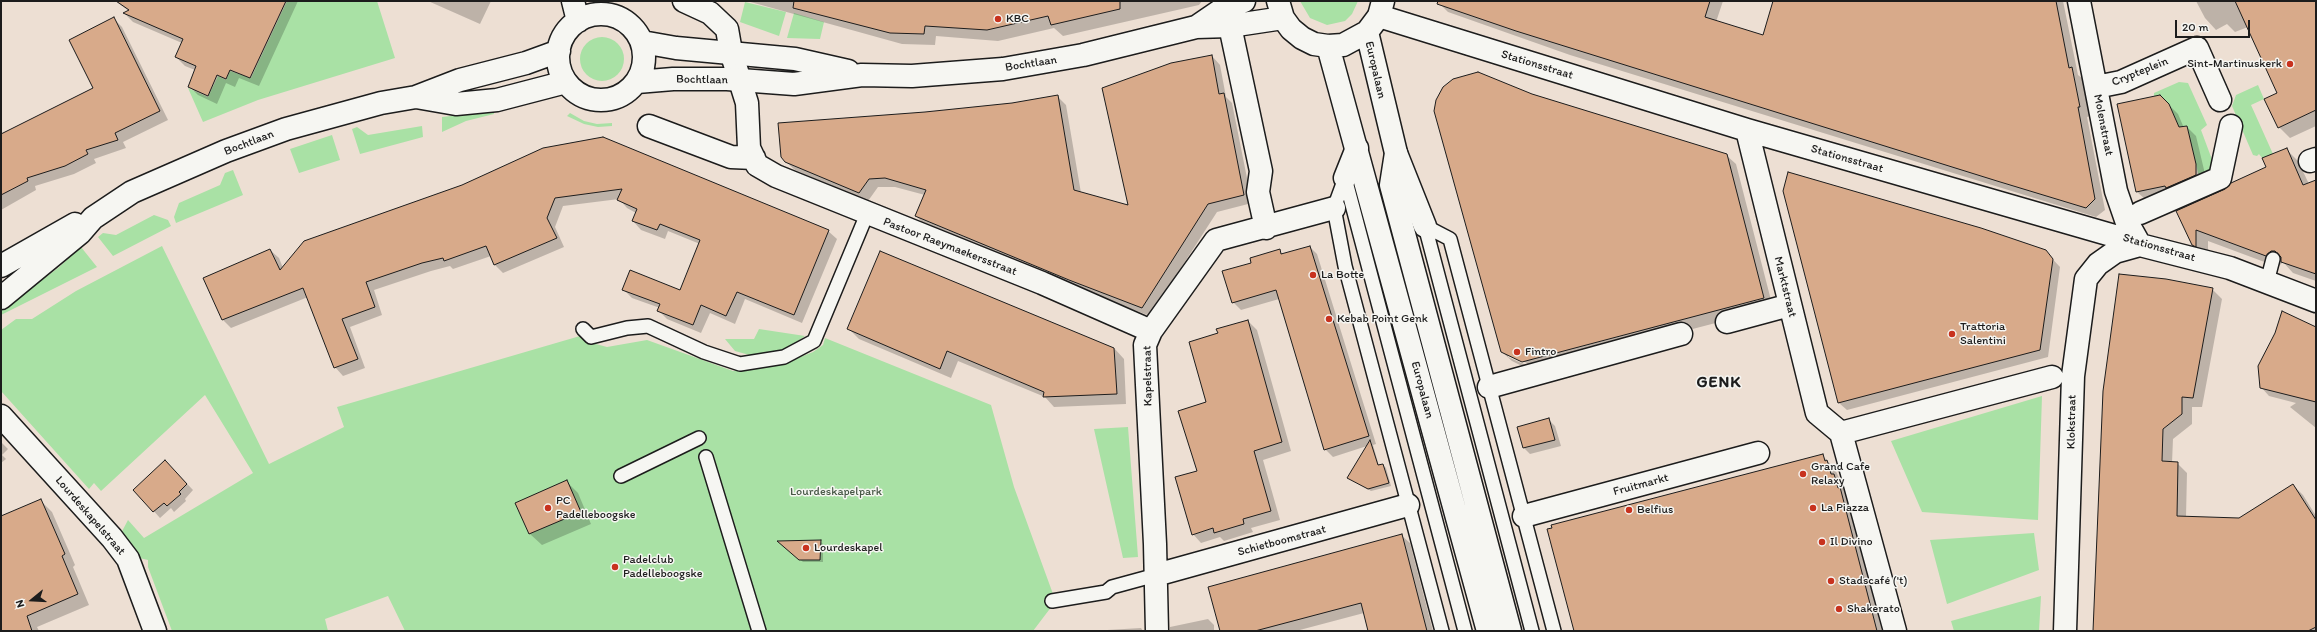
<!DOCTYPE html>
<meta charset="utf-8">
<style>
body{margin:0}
#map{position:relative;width:2317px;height:632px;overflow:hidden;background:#eddfd3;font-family:Itim,sans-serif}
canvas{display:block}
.frame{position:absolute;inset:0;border:2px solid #1c1c1c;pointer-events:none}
.north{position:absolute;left:12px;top:580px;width:40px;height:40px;-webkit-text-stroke:3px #f6f6f2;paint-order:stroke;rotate:252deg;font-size:11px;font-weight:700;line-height:16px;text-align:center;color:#1c1c1c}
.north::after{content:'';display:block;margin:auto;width:14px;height:18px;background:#1c1c1c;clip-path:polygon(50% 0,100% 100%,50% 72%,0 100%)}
.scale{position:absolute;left:2175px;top:20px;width:75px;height:18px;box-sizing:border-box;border:2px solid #1c1c1c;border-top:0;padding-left:5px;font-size:12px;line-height:14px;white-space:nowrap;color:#1c1c1c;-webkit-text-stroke:3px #f6f6f2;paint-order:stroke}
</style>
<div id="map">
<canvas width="2317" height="632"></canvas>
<div class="frame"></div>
<div class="north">N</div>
<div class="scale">20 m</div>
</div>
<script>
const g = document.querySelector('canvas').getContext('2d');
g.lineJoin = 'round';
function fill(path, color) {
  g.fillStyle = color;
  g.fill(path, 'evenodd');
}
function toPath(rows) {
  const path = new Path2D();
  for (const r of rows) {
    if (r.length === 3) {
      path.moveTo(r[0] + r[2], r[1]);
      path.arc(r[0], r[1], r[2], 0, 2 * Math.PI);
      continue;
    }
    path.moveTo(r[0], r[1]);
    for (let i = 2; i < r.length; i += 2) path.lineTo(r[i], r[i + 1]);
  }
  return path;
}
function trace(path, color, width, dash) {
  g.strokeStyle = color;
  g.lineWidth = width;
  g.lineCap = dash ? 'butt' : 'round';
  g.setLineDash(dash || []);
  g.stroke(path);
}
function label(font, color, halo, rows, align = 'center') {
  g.font = font + ' Itim,sans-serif';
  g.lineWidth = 3;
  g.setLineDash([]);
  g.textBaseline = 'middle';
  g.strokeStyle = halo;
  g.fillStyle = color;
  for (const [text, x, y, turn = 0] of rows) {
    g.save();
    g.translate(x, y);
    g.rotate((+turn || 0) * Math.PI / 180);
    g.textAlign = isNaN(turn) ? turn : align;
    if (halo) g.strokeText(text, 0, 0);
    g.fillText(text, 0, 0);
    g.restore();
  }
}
const green = toPath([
 [287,1,377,1,395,58,258,100,203,122,188,88,208,97,218,76,226,80,230,71,251,78],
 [1300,1,1358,1,1352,14,1345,21,1327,25,1310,18],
 [745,2,786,12,779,36,740,22],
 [794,13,824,22,820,39,787,38],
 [602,59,22],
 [2179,82,2188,83,2207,125,2201,130,2214,165,2208,173,2199,177,2187,126,2179,127,2169,104,2160,95,2154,97,2154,93],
 [2258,85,2264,99,2251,105,2273,154,2262,158,2259,154,2257,156,2253,155,2232,106,2236,95],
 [494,111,494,114,466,121,442,132,442,117],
 [570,113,584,121,597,124,612,123,612,126,598,127,584,124,567,116],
 [422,126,423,137,360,154,352,129,357,127,368,135],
 [332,135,340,160,299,173,290,149],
 [233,170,243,195,176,223,174,217,179,203,220,185,225,173],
 [154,215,168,220,171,226,113,256,98,237,103,233,116,235],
 [162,246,269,464,344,427,337,407,580,336,592,343,607,347,647,340,733,371,780,365,813,352,823,345,825,338,991,405,1014,487,1053,594,1052,606,1033,631,405,631,388,596,325,619,328,631,172,631,148,567,148,560,135,557,119,537,128,520,144,538,253,473,205,395,101,491,94,483,89,489,1,391,1,330,16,319,32,319,76,291],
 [81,247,97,267,1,315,1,310,58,268],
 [759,329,805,336,791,346,779,352,753,356,735,351,725,339,754,339],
 [2042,396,2038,520,1922,512,1891,441],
 [1128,427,1138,557,1123,558,1094,429],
 [2034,533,2039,570,1947,604,1930,540],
 [2041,596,2039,631,1954,631,1951,621]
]);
const shadow = toPath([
 [115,1,298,1,259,86,239,78,235,87,226,83,217,104,198,95,189,86,195,70,185,66,176,57,182,43,133,22,125,14,129,11],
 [428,1,491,1,480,24],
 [747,1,1202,1,1199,5,1063,36,1054,28,998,41,936,36,935,45,902,44],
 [1437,1,1723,1,1716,22,1764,36,1775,1,2063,1,2078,75,2082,78,2090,116,2087,117,2105,210,2096,217,1570,55,1448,12],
 [2196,1,2316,1,2316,126,2290,138,2279,127,2278,93,2248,27,2235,32,2227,24,2216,30,2205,18],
 [114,19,122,27,168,120,123,142,126,148,94,159,96,163,74,174,35,186,36,190,1,210,1,136,95,88],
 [1212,56,1220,65,1226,97,1232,103,1252,203,1217,212,1150,316,1079,289,925,225,916,216,925,195,895,187,878,187,868,201,795,170,785,161,925,113,1012,104,1057,96,1066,105,1081,193,1129,206],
 [1532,94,1726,155,1736,164,1773,308,1532,371,1512,361,1502,352],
 [1508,355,1527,363,1526,365,1508,357],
 [2168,104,2178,114,2184,128,2187,127,2196,136,2205,174,2146,200,2136,191],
 [543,149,828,231,837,239,802,323,745,299,735,324,710,313,701,333,667,319,659,311,660,308,632,298,623,289,680,291,700,244,668,231,665,239,641,230,633,221,636,213,627,208,619,199,563,206,555,227,564,247,503,273,494,264,491,256,453,269,450,266,431,271,374,290,382,315,350,327,365,368,343,376,335,367,308,297,231,328,223,320,205,278,270,250,279,258,283,268],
 [2287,150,2298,161,2309,184,2316,186,2316,281,2293,273,2283,262,2278,267,2208,241,2208,257,2205,257,2193,245,2178,211,2226,190,2267,168],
 [1784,191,2045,251,2060,267,2048,357,1847,410,1839,403],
 [1310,247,1317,254,1376,444,1373,445,1379,466,1383,465,1386,468,1391,486,1371,491,1348,477,1367,446,1333,457,1325,449,1279,299,1241,310,1233,302,1252,263,1279,251,1283,254],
 [2212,289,2222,299,2202,407,2192,407,2192,424,2173,439,2172,463,2177,463,2187,473,2186,517,2239,519,2293,485,2303,495,2316,516,2316,631,2096,631,2104,392],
 [1248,321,1257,330,1291,451,1263,460,1280,520,1251,528,1253,532,1224,541,1220,537,1201,543,1193,534,1198,471,1219,334],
 [2316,328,2316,428,2290,407,2296,403,2269,396,2261,387],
 [849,329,1114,348,1124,359,1126,404,1054,407,1045,397,958,361,951,378,859,339],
 [1549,420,1555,426,1561,446,1530,454,1524,448,1518,428],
 [1,442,8,449,2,455,6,459,1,463],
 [1822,455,1835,469,1847,496,1882,631,1575,631],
 [171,467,193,490,185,499,186,501,174,512,171,508,160,518,135,490],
 [567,482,578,493,591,524,542,545,530,534,517,503],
 [41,501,52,512,75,565,73,567,89,605,37,627,39,631,1,631,1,517],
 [1401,535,1410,543,1433,631,1369,631,1364,613,1296,631,1238,631],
 [820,541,823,544,823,562,803,562,779,542],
 [1208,619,1214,625,1214,631,1170,631,1170,627],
 [1141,628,1143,631,1107,631,1107,630]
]);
const building = toPath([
 [116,1,286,1,250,78,230,70,226,79,217,75,208,96,188,87,196,66,175,57,183,39,123,13,129,10,116,1],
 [794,1,1120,1,1120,9,1051,25,1048,16,987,30,925,26,924,34,890,33,793,8,794,1],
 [1438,1,1710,1,1705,17,1763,35,1773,1,2056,1,2069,68,2072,67,2080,107,2078,107,2095,199,2086,208,1997,181,1516,31,1437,4,1438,1],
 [2235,1,2316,1,2316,110,2278,128,2264,99,2277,93,2235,1],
 [114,17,160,111,115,133,118,140,86,150,88,154,65,166,27,178,28,181,1,195,1,134,93,88,69,40,114,17],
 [1212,55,1219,94,1224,93,1244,195,1208,204,1142,308,1069,280,915,216,926,190,885,178,869,179,859,193,785,162,781,157,778,123,925,112,1012,103,1058,95,1074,190,1128,205,1102,88,1171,63,1212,55],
 [1478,72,1532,94,1727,154,1764,298,1522,362,1501,352,1434,111,1436,100,1443,87,1453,79,1478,72],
 [2160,95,2169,104,2179,127,2187,126,2196,164,2196,175,2166,188,2165,186,2136,192,2117,104,2160,95],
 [603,137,829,230,794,315,737,292,726,316,701,305,693,325,657,311,660,304,622,290,630,270,680,290,700,240,660,224,657,230,632,221,637,209,617,200,622,189,555,198,547,218,557,238,494,265,486,246,444,261,443,258,422,263,366,282,375,307,342,319,358,359,334,368,303,288,222,320,203,278,270,249,280,270,304,241,462,185,543,148,603,137],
 [2287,148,2303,185,2316,180,2316,274,2281,262,2281,257,2275,251,2271,251,2266,256,2196,230,2196,247,2192,245,2176,211,2225,189,2231,183,2266,167,2262,158,2287,148],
 [1788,172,1981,228,2046,250,2053,259,2040,350,1838,403,1783,191,1788,172],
 [1310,246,1369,436,1324,450,1276,290,1232,303,1222,271,1251,263,1250,258,1280,249,1281,254,1310,246],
 [880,251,1114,348,1117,394,1043,397,1044,392,947,351,940,369,847,329,880,251],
 [2119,274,2166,279,2213,288,2193,398,2182,397,2182,414,2163,429,2162,461,2178,462,2177,516,2239,518,2293,484,2316,520,2316,627,2308,631,2093,631,2103,391,2119,274],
 [2282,311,2316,327,2316,402,2260,388,2258,366,2275,333,2282,311],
 [1248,320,1282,442,1254,451,1271,511,1243,519,1244,524,1214,533,1213,528,1192,535,1175,477,1197,471,1178,411,1206,402,1189,342,1218,333,1216,329,1248,320],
 [1549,418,1555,440,1523,448,1517,427,1549,418],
 [1370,440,1378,465,1383,464,1389,483,1368,489,1347,478,1370,440],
 [1823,454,1825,461,1827,460,1831,474,1834,474,1838,488,1840,487,1877,631,1574,631,1547,529,1552,528,1551,525,1823,454],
 [165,460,187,484,179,492,181,494,167,506,164,503,153,512,133,490,165,460],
 [567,480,581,512,529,534,515,503,567,480],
 [41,499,65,554,62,556,78,594,27,616,32,631,1,631,1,516,41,499],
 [1402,534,1427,631,1368,631,1361,603,1255,631,1220,631,1208,587,1402,534],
 [821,540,820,560,799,560,777,541,821,540]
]);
const lane = toPath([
 [1345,178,1334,208,1345,266,1442,631],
 [1345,178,1465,631],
 [1425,226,1450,239,1554,631],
 [1425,226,1532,631],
 [2267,282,2273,259],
 [583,329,591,337,627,328,648,326,704,352,740,364,784,357,814,341,867,214],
 [706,457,759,631],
 [621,476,699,438],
 [1052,601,1106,592,1112,587,1156,575]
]);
const street = toPath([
 [684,1,710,13,727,29,731,52,747,103,749,148,757,165,776,176,1042,283,1151,331],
 [2079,1,2116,191,2126,220,2140,245],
 [1379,16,1747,130,2118,237,2140,245,2230,268,2316,301],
 [1230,26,1261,171,1258,192,1266,228],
 [2096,87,2121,82,2197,48,2220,100],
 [649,126,731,157,754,158],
 [1747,130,1817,413,1841,433],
 [1396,153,1425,226],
 [2310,161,2316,159],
 [1345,178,1357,148],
 [2140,213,2220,178,2231,126],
 [1727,322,1790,305],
 [1489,387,1681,334],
 [1,416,112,538,128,559,155,631],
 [1841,433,2052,377],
 [1841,433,1895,631],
 [1524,516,1758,453],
 [1156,575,1408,505],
 [1157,631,1155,544,1145,345,1151,331,1216,240,1334,208],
 [2065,631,2073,376,2086,279,2098,264,2115,252,2140,245]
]);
const secondary = toPath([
 [573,1,578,21],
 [1278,1,1283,18,1291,29,1302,38,1314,44,1328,46,1343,45,1367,32,1379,16,1383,1],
 [601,57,43],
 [1196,27,1224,8,1244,1],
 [1367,32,1396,153,1391,185,1510,631],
 [642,42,676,48,795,59,848,71],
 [1328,46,1488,631],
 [637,82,673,79,727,79,794,84,862,75,912,76,1003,69,1083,55,1196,27,1230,26,1283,18],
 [416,97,456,104,497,100,566,82],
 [1,266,75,224],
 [1,298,80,233,93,218,132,192,226,151,286,129,381,103,416,97,460,80,526,63,559,51]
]);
const markers = [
 [998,19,4,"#c8321e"],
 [2290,64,4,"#c8321e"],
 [1313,275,4,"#c8321e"],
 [1329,319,4,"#c8321e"],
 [1952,334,4,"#c8321e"],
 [1517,352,4,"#c8321e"],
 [1803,474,4,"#c8321e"],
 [548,508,4,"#c8321e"],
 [1813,508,4,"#c8321e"],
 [1629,510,4,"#c8321e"],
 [1822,542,4,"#c8321e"],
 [806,548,4,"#c8321e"],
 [615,567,4,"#c8321e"],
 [1831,581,4,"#c8321e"],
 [1839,609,4,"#c8321e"]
];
const poiNames = [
 ["KBC",1006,19],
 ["Sint-Martinuskerk",2282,64,"right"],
 ["La Botte",1321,275],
 ["Kebab Point Genk",1337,319],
 ["Trattoria",1960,327],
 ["Salentini",1960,341],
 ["Fintro",1525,352],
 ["Grand Cafe",1811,467],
 ["Relaxy",1811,481],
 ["PC",556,501],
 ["Padelleboogske",556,515],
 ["La Piazza",1821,508],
 ["Belfius",1637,510],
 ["Il Divino",1830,542],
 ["Lourdeskapel",814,548],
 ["Padelclub",623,560],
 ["Padelleboogske",623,574],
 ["Stadscafé ('t)",1839,581],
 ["Shakerato",1847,609]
];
const streetNames = [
 ["Bochtlaan",1031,64,-9],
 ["Stationsstraat",1537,65,17],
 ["Europalaan",1375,70,77],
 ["Crypteplein",2140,72,-22],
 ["Bochtlaan",702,80,1],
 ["Molenstraat",2103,125,79],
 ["Bochtlaan",249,143,-21],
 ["Stationsstraat",1847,159,16],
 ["Pastoor Raeymaekersstraat",950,247,21],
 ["Stationsstraat",2159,248,16],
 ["Marktstraat",1785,287,76],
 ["Kapelstraat",1148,376,-91],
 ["Europalaan",1422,390,75],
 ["Klokstraat",2072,422,-89],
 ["Fruitmarkt",1641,485,-15],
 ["Lourdeskapelstraat",90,516,49],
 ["Schietboomstraat",1282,541,-15]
];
const parkNames = [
 ["Lourdeskapelpark",836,492]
];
const districtNames = [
 ["GENK",1719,383]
];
fill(green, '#a9e1a5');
fill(shadow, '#0003');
fill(building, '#d8aa8a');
trace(building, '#1c1c1c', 1);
trace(lane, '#1c1c1c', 16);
trace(street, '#1c1c1c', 25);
trace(secondary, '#1c1c1c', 25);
trace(lane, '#f6f6f2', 13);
trace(street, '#f6f6f2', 22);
trace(secondary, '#f6f6f2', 22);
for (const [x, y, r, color] of markers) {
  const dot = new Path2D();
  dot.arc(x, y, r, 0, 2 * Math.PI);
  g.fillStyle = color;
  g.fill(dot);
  trace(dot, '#f6f6f2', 1.5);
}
label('12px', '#1c1c1c', '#f6f6f2', poiNames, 'left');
label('12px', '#1c1c1c', '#f6f6f2', streetNames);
label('12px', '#465745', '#f6f6f2', parkNames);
g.letterSpacing = '1px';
label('bold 16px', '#1c1c1c', '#f6f6f2', districtNames);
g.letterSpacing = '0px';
</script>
